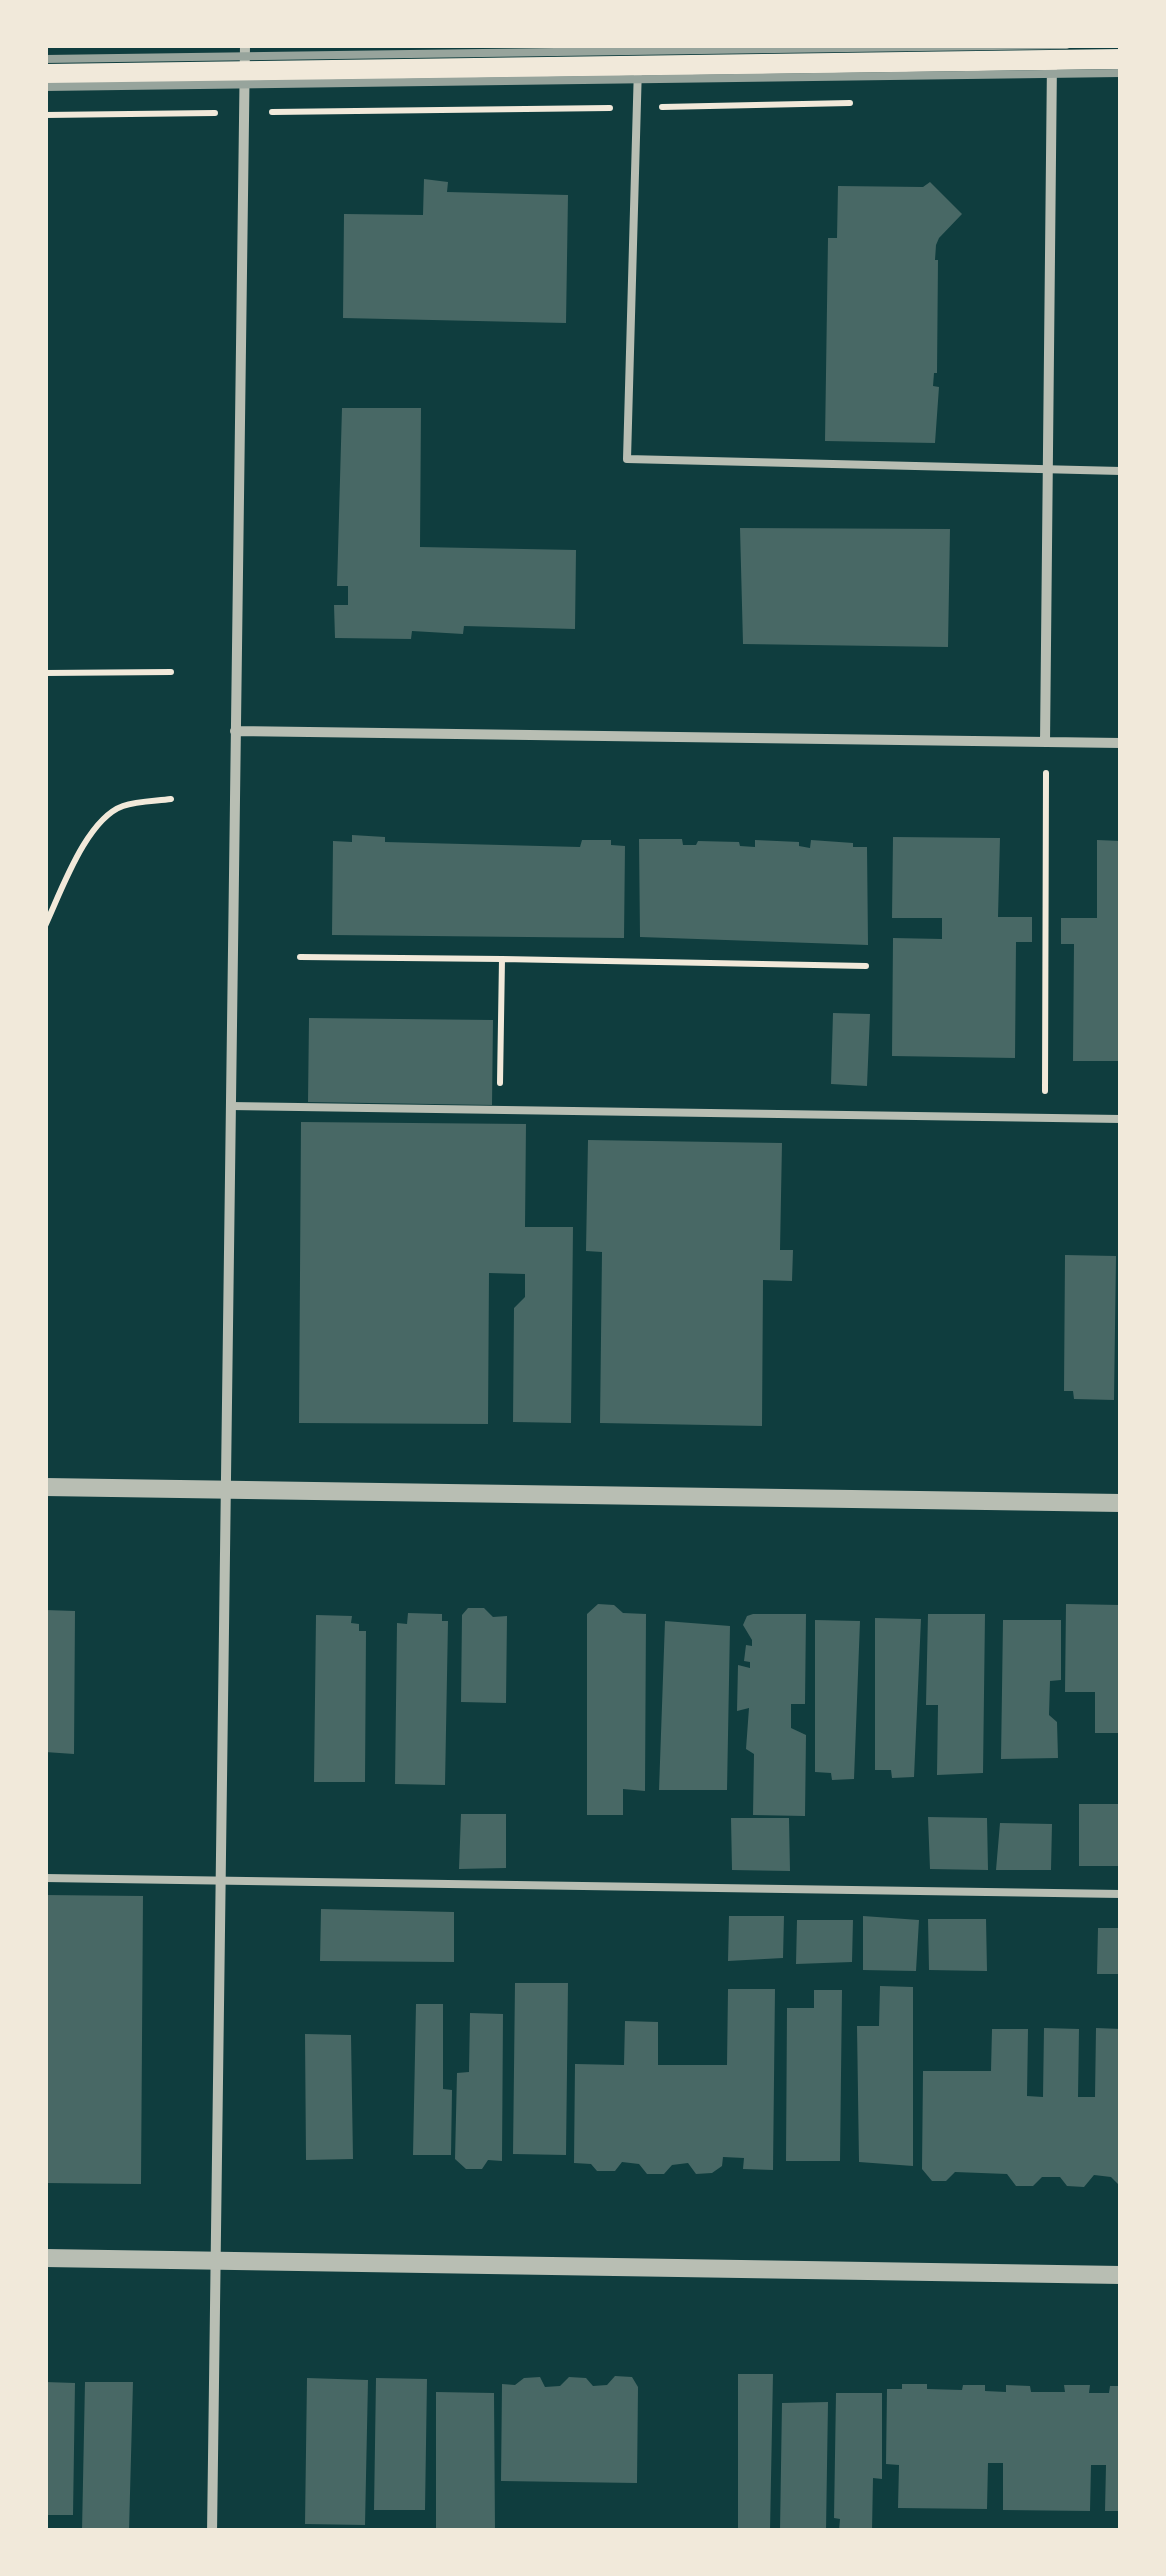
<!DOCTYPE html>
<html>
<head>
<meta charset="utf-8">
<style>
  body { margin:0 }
  #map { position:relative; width:1166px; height:2576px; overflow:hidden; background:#0f3d3e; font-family:Arial,sans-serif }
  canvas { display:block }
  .frame { position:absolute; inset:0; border:48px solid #f1e9da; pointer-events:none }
</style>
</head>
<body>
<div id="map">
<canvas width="1166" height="2576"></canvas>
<div class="frame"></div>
</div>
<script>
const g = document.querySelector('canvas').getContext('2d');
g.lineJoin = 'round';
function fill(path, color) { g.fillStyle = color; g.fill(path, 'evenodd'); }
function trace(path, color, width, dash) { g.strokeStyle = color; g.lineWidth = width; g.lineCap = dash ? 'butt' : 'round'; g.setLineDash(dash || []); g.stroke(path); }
fill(new Path2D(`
  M424,179L448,182L447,192L568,195L566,323L343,318L344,214L423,215Z
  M930,182L962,214L939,238L936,245L935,260H938L937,373H934L933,386L939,387L935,443L825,441L828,238H837L838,186L923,187Z
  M342,408H421L420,547L576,550L575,629L464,626L463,634L412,631L411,639L335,638L334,605H348V586H337Z
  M740,528L950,529L948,647L743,644Z
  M352,835L385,837V842L580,847L582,840H611V845L625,846L624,938L332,935L333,841L352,842Z
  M893,837L1000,838L998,917H1032V942H1016L1015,1058L892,1056L893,938L942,939V918H892Z
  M639,839H682L683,845H696L698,841L739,842L740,846L755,847V840L799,842V846L810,848L811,840L853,843V847H867L868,945L640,937Z
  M1097,840L1121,841V1061H1073L1074,944H1061V918H1097Z
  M833,1013L870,1014L867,1086L831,1084Z
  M309,1018L493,1020L492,1105L308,1102Z
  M301,1122L526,1124L525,1227H573L571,1423L513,1422L514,1308L525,1297V1274L489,1273L488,1424L299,1423Z
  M588,1140L782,1143L780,1250H793L792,1281L763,1280L762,1426L600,1423L602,1252L586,1251Z
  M1065,1255L1116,1256L1114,1400L1074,1399L1073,1391H1064Z
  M598,1604L614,1605L623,1613L646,1614L645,1791L623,1789V1815H587V1614Z
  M1066,1604L1121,1605V1733H1095V1692H1065Z
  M468,1608H484L493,1617L507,1616L506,1703L461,1702L462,1615Z
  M45,1610L75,1611L74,1754L45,1752Z
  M408,1613L442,1614V1621H448L445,1785L395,1784L397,1623L407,1624Z
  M753,1614H806L805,1704H791V1728L806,1735L805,1816L753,1815L754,1754L746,1749L749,1708L737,1711L738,1665L750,1668V1662L744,1661L746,1645L752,1646V1640L743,1625L747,1616Z
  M928,1614H985L983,1773L937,1775L938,1705H926Z
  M316,1615L352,1616L351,1623L359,1624V1631H366L365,1782H314Z
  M875,1618L921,1619L914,1777L892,1778L891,1770H875Z
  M815,1620L860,1621L854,1779L832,1780L831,1773L815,1772Z
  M1003,1620H1061V1680L1050,1681L1049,1715L1057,1722L1058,1758L1001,1759Z
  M665,1621L730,1626L727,1790H659Z
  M1079,1804H1121V1866H1079Z
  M461,1814H506V1868L459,1869Z
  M928,1817L987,1818L988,1870L930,1869Z
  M731,1818H789L790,1871L732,1870Z
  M1000,1823L1052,1824L1051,1870H996Z
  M45,1895L143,1896L141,2184L45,2183Z
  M321,1909L454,1912V1962L320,1961Z
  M729,1916H784L783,1958L728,1961Z
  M863,1916L919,1920L916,1971L863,1970Z
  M928,1919H986L987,1971L929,1970Z
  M797,1920H853L852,1962L796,1964Z
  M1098,1928H1121V1974H1097Z
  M515,1983H568L566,2155L513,2154Z
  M880,1986L913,1987V2166L859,2162L857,2026H879Z
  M728,1989H775L773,2170L743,2169L744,2158L723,2157L722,2166L712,2173L696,2174L688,2163L672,2165L664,2174H647L639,2164L622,2162L615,2171H597L591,2164L574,2163L575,2064L624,2065L625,2021L658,2022V2065H727Z
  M814,1990H842L840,2161H786L787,2008H814Z
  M416,2004H443V2089L452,2090L451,2155H413Z
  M470,2013L503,2014L502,2161L488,2160L482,2169H466L455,2159L457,2073L469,2072Z
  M1044,2028L1079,2029L1078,2097H1095L1096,2028L1121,2029V2187L1111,2177L1094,2175L1084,2187L1067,2186L1060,2177H1042L1033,2186H1016L1007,2174L955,2172L946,2181H932L922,2169L923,2071H991L992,2029H1028L1027,2096L1043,2097Z
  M305,2034L351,2035L353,2159L306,2160Z
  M738,2374H773L770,2531H738Z
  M615,2376L632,2377L638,2387L637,2483L501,2481L502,2384L515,2385L524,2378L540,2377L545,2387L560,2386L569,2377L586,2378L593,2386L607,2385Z
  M307,2378L368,2380L365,2525L305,2524Z
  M376,2378L427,2379L425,2510H374Z
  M45,2382L75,2383L73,2515H45Z
  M85,2382H133L129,2531H82Z
  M902,2384H927V2389L962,2390L963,2385H985V2391L1006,2392V2385L1030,2386L1031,2392H1065L1064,2385H1090L1089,2393H1109L1110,2386H1121V2511H1105L1106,2465H1091L1090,2511L1003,2510V2463H988L987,2509L898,2508L899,2465L886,2464L887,2389H902Z
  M436,2392L494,2393L495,2531H436Z
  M836,2393H882V2479L873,2478L872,2531H839L840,2519L834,2518Z
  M828,2402L826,2531H780L782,2403Z`), '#486865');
trace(new Path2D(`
  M662,107L850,103
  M272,112L610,108
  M45,115L215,113
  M45,673L171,672
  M45,926C61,892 86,819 123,806C137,801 156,801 171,799
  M300,957L502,959L500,1083
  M502,959L866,966
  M1045,1091L1046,773`), '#f1e9da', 6);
trace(new Path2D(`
  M638,66L627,459L1121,471
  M230,1106L1121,1119
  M45,1878L1121,1894`), '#b8beb3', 8);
trace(new Path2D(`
  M235,731L1121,743
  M1045,742L1052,60
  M212,2531L245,45`), '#b8beb3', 10);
trace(new Path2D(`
  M45,1487L1121,1503
  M45,2258L1121,2275`), '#b8beb3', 18);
trace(new Path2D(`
  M45,74L1121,59`), '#f1e9da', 20);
trace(new Path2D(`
  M45,59L1066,45
  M45,87L1121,73`), '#97a49c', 8);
</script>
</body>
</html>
